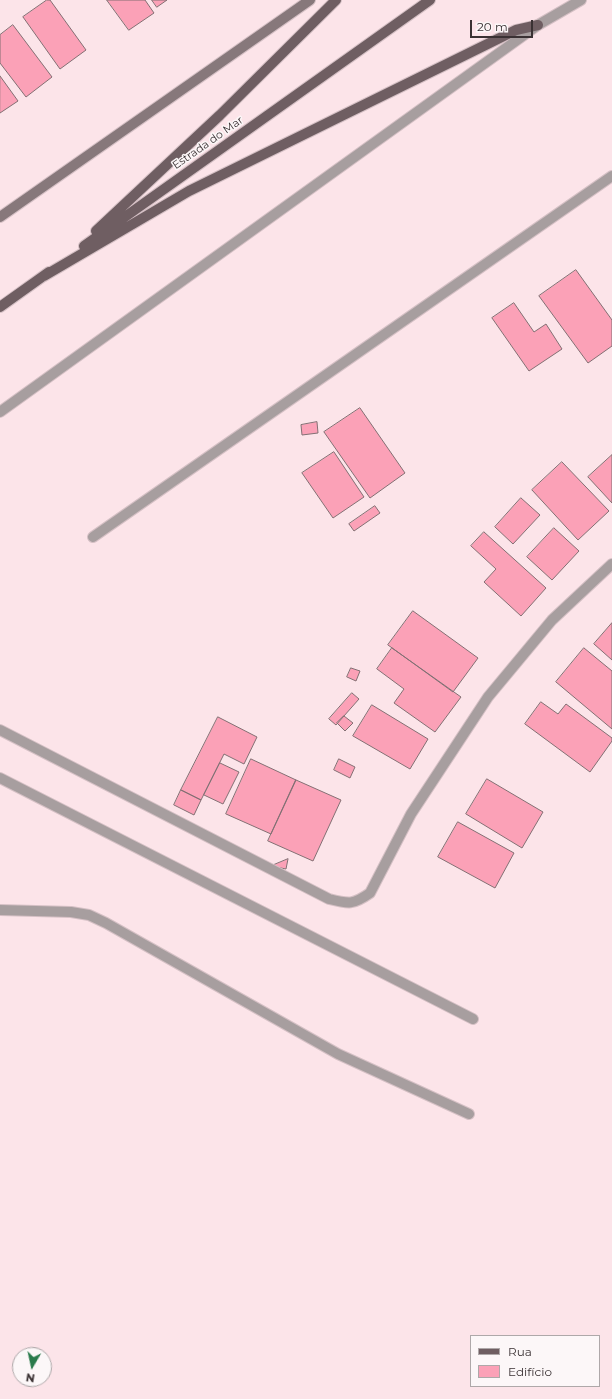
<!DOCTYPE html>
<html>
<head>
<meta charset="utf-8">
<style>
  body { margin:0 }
  #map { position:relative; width:612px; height:1399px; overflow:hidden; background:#fce4e9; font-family:Montserrat,sans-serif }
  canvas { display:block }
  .legend { position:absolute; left:470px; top:1335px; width:130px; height:52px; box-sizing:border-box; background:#fcf7f8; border:1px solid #aea8a9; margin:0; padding:5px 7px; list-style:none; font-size:12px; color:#3a3133 }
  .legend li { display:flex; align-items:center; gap:8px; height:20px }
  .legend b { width:20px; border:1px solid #aea8a9 }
  .north { position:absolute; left:12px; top:1347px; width:40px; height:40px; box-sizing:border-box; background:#fcf7f8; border:1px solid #aea8a9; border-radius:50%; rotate:189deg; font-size:11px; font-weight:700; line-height:16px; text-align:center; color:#3a3133 }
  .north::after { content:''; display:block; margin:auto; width:14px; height:18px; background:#2a7a4b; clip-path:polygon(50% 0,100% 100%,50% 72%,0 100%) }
  .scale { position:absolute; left:470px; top:20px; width:63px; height:18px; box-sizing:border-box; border:2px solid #3a3133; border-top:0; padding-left:5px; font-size:12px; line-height:14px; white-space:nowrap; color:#3a3133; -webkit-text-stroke:3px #fcf7f8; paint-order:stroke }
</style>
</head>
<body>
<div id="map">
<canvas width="612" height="1399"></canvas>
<ul class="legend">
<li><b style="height:5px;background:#6f5e62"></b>Rua</li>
<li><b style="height:11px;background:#fba1b7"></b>Edifício</li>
</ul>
<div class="north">N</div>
<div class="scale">20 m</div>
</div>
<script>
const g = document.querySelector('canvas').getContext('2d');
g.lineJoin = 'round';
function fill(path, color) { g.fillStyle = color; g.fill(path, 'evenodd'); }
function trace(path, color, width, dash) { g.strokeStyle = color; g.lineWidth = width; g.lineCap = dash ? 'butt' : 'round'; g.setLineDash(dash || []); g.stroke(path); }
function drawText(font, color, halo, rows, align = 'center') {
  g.font = font + ' Montserrat,sans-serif'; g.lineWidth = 3; g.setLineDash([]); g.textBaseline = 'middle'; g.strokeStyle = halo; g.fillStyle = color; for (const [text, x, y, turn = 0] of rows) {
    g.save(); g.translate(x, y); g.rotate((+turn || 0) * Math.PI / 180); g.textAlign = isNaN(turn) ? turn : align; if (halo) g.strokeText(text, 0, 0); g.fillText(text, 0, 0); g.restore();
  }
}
const building = new Path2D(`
  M47,0H50L86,50L60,69L23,17Z
  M107,0H145L154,13L129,30Z
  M152,0H167L157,7Z
  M13,25L52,77L26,97L0,63V35Z
  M0,76L18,101L0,113Z
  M576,270L612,320V346L588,363L539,296Z
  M514,303L534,332L546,324L562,349L529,371L492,318Z
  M360,408L405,473L370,498L324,432Z
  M317,422L318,433L302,435L301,425Z
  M334,452L364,497L333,518L302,473Z
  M612,455V503L588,477Z
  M562,462L609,511L578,540L532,490Z
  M521,498L540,515L513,544L495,527Z
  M375,506L380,513L354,531L349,524Z
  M554,528L579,551L552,580L527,557Z
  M484,532L546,588L521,616L484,582L496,569L471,546Z
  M413,611L478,658L453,692L388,645Z
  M612,623V660L594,644Z
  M392,648L461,697L435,732L394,703L404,689L377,669Z
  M584,648L612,671V729L556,682Z
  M351,668L360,671L356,681L347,677Z
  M352,693L359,699L336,725L329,719Z
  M541,702L558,714L566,704L612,738V741L590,772L525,724Z
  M372,705L428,739L410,769L353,736Z
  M344,716L353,723L345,731L337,723Z
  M218,717L257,737L244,764L224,754L201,800L181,790Z
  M251,759L296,780L271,834L226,814Z
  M339,759L355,767L350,778L334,770Z
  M220,763L239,772L223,804L204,795Z
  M487,779L543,812L522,848L466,814Z
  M296,780L341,800L313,861L268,841Z
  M181,790L201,800L194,815L174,805Z
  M458,822L514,853L495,888L438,857Z
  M288,859L286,869L271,866Z`);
fill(building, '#fba1b7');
trace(building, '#836f73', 1);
const street = new Path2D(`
  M0,412L538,25L581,0
  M93,537L612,176
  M0,730L329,899C349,904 353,905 370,893L411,814L488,697L552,620L612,564
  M0,778L473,1019
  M0,910L71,912L89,915L106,923L338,1054L469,1114`);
const secondary = new Path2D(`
  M0,217L310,0`);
const primary = new Path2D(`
  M96,231L220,115L336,0
  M84,246L430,0
  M44,276L189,191L516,30L538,25
  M0,307L49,272`);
trace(street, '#d5c0c5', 12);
trace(secondary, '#d5c0c5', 12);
trace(primary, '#d5c0c5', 12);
trace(street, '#a79e9f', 10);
trace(secondary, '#87787b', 10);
trace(primary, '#6f5e62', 10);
drawText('11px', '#3a3133', '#fcf7f8', [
  ["Estrada do Mar",208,143,-35]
]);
</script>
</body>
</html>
